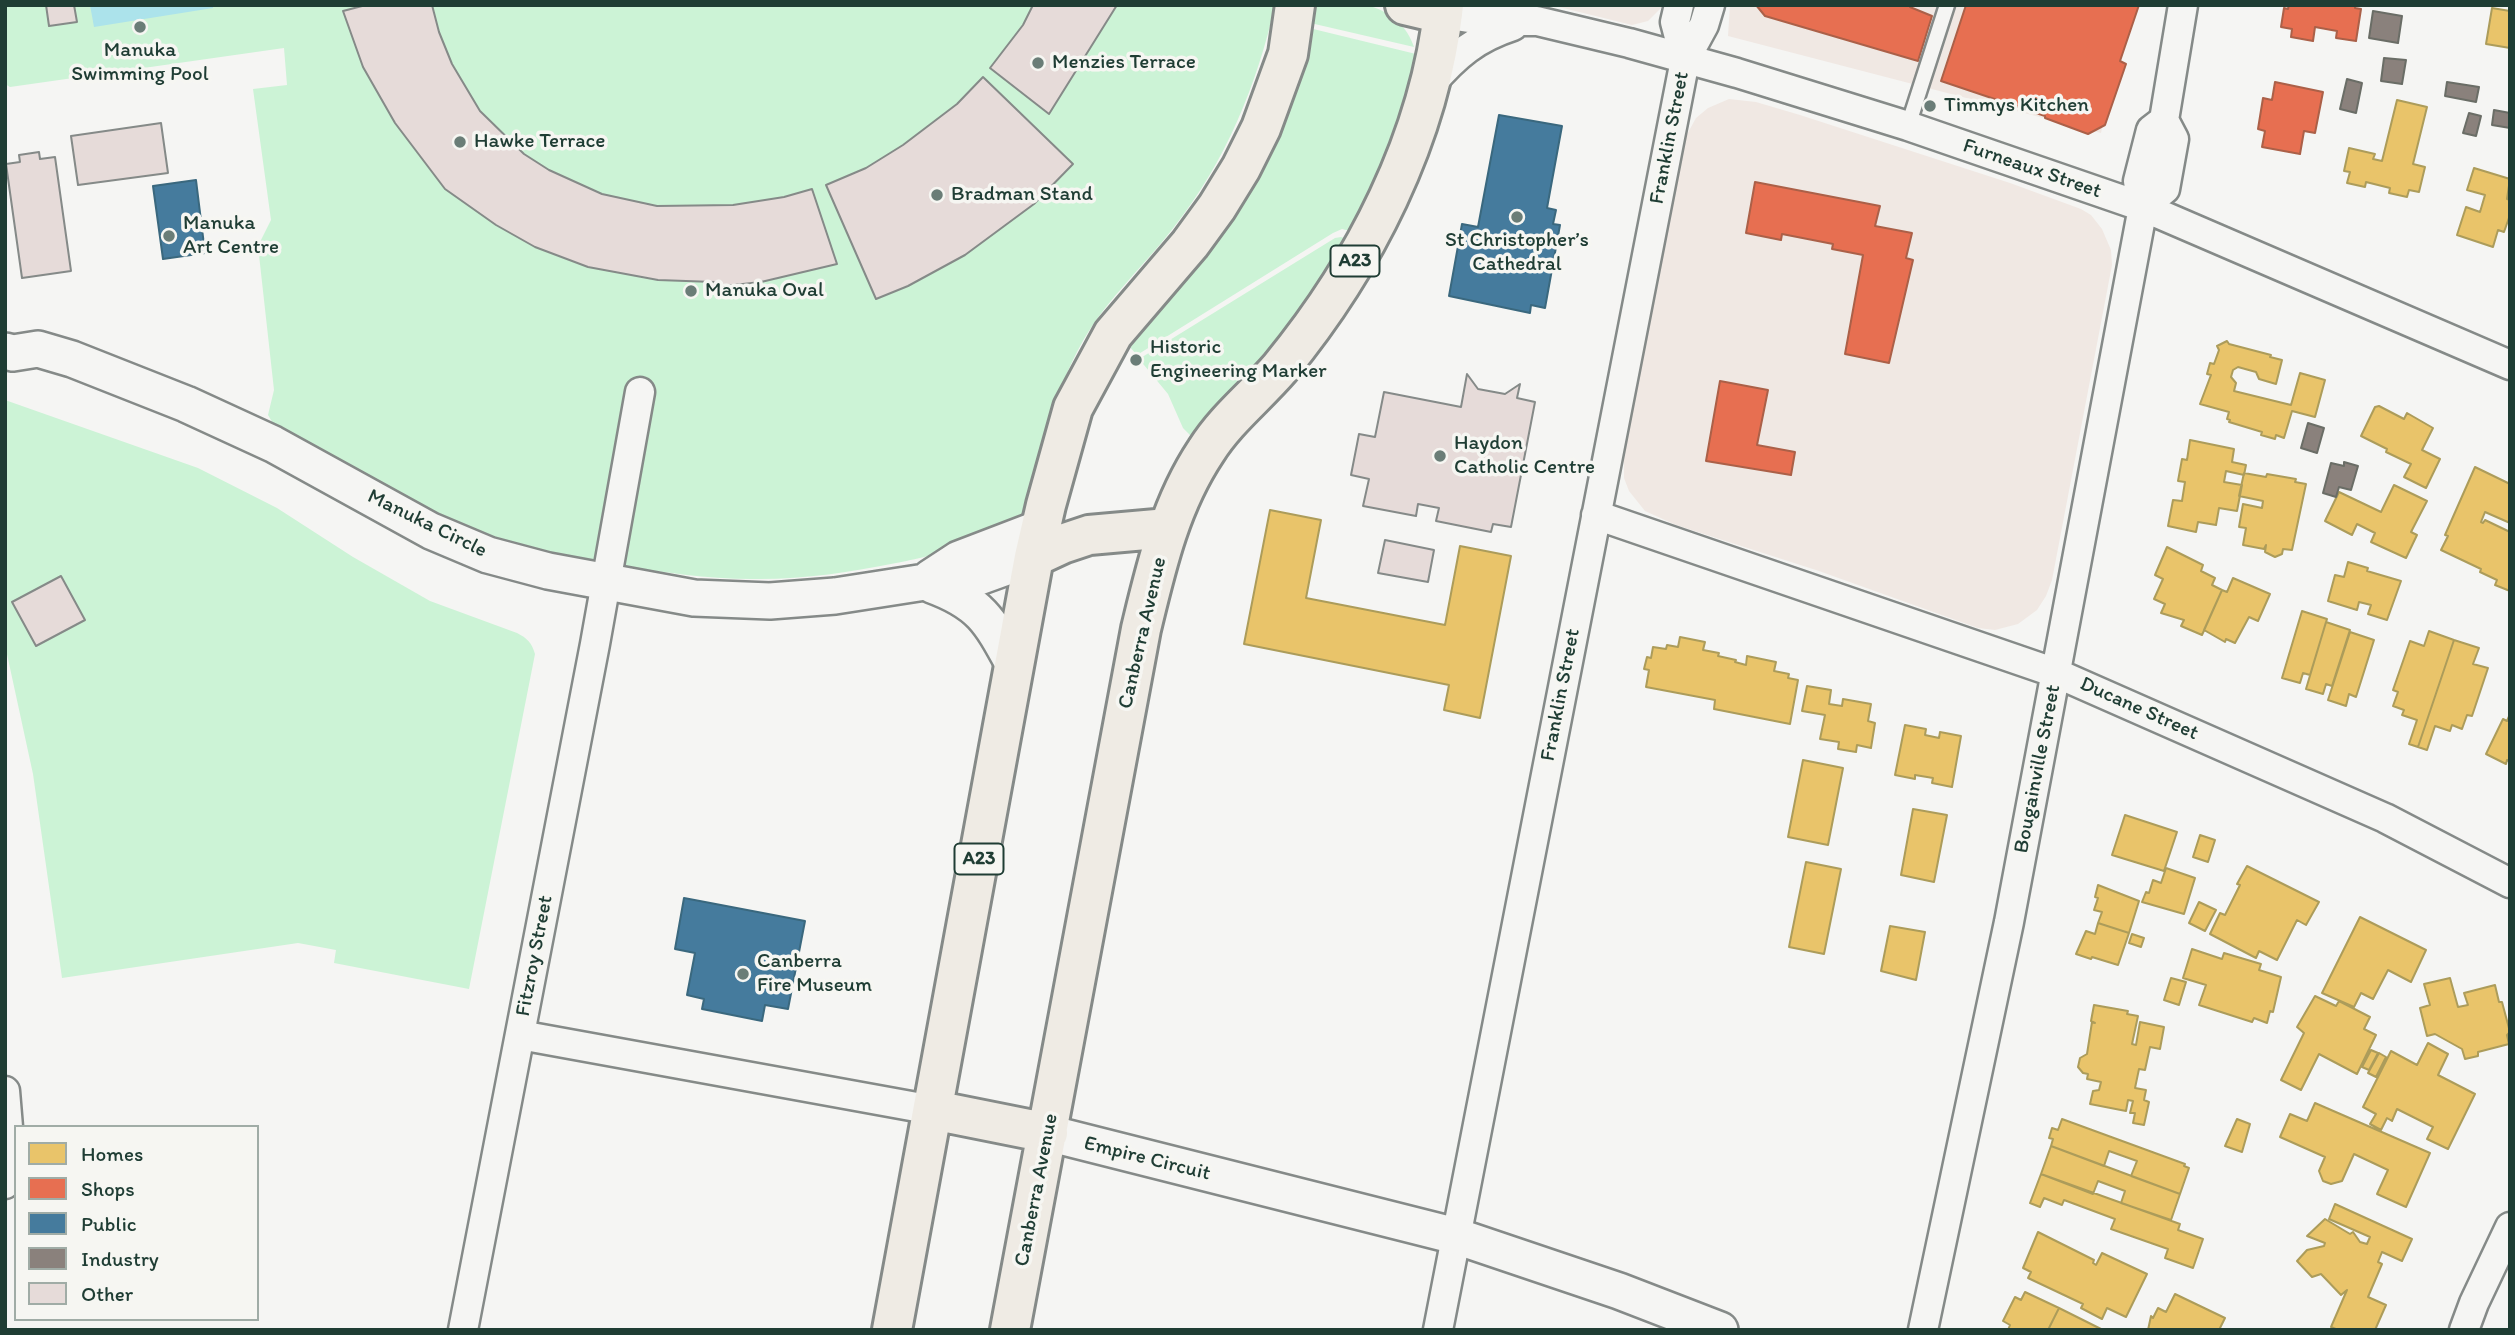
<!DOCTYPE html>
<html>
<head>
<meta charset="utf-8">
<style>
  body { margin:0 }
  #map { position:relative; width:2515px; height:1335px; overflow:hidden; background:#f5f5f3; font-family:Itim,sans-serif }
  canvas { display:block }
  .frame { position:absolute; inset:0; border:7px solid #1f3d34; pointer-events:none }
  .legend { position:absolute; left:14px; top:1125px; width:245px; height:196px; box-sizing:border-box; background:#f6f6f2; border:2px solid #a0aca6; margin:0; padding:9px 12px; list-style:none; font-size:21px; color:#1f3d34 }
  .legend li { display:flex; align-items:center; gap:14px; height:35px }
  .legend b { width:35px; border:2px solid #a0aca6 }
</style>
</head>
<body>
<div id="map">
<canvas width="2515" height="1335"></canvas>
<div class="frame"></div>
<ul class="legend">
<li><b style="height:19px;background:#e9c46a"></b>Homes</li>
<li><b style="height:19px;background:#e76f51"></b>Shops</li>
<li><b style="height:19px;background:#457b9d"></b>Public</li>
<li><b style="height:19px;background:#8a817c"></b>Industry</li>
<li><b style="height:19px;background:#e6dbd9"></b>Other</li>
</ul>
</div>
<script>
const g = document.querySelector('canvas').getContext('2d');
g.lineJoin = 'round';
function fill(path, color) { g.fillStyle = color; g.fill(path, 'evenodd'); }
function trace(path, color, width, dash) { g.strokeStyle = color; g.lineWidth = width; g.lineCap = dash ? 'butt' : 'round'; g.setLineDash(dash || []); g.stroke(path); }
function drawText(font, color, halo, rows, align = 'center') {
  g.font = font + ' Itim,sans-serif'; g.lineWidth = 7; g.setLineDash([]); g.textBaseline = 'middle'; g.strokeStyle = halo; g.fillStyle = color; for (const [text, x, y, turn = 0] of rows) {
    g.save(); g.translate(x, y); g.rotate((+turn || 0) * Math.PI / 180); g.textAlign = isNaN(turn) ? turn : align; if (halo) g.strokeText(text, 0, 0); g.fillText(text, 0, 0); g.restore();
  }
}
fill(new Path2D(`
  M1551,5H1664L1648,21L1632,25Z
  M1730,5H2129L2101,133L1728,36Z
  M1729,99L1756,102L1800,115L2010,183L2081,209L2091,215L2102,229L2111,250L2112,265L2052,580L2046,596L2037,610L2018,624L1995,630L1978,628L1819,571L1676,525L1645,511L1629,491L1624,478V451L1684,140L1696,118L1708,108Z`), '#f0e8e3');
fill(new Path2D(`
  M5,5H1275C1257,85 1225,163 1174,227C1145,265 1108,298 1084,339C1052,395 1042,450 1027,511C1006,537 930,557 896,563C851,572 806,579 760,579C712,580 665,572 618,566C581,561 544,558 509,546C425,516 350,469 274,425L268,415L274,390L258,246L271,220L253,89L287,85L284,48L10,87L5,84Z
  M1309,5H1367C1389,11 1407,25 1414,47L1306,22Z
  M1305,27L1416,54C1418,107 1376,183 1354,232L1342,229L1333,233L1137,355L1128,345Z
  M1341,237L1350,240L1296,322L1197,437H1192L1183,428L1168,394L1139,359L1335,238Z
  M5,400L198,468L277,508L353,557L430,601L517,633C527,638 532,643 535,654L469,989L334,963L336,950L298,943L62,978L33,774L5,645Z`), '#ccf3d6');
fill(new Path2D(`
  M90,5H213V8L94,27Z`), '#ace3eb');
const homes = new Path2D(`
  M2492,8L2510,11V48L2486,44Z
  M2397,100L2427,107L2413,164L2425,167L2419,192L2409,190L2407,197L2389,193L2390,188L2366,182L2365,187L2347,183L2350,172L2344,171L2349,148L2375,154L2373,159L2382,161Z
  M2474,168L2510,179L2507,199L2510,200V215L2504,232L2498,230L2493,247L2457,235L2466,207L2480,212L2485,195L2467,190Z
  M2227,341L2229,344L2271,355L2270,357L2282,360L2276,384L2259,379L2256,372L2238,367L2233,370L2231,377L2236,383L2234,391L2291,405L2300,373L2325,380L2315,417L2292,411L2284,438L2276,435L2275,439L2261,435L2262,432L2229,422L2230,420L2227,419L2229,412L2200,404L2211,375L2207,374L2210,363L2214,364L2219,350L2217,346Z
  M2379,406L2404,419L2407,413L2433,428L2422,450L2440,459L2426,488L2404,477L2411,464L2386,452L2387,449L2361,436L2375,407Z
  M2190,440L2234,449L2232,462L2246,465L2244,475L2226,471L2224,482L2242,485L2237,511L2219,508L2216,525L2198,522L2196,532L2168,526L2173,500L2182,501L2185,482L2178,481L2182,459L2187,460Z
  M2475,467L2510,484V523L2485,512L2481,522L2483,523L2485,520L2510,532V591L2495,585L2497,580L2480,572L2481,569L2441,550L2448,536L2445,535Z
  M2244,473L2266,477L2267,474L2296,479L2295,482L2306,484L2292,550L2283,549L2282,554L2275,557L2265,552L2266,545L2264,549L2243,545L2246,528L2239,527L2243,504L2262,508L2263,501L2239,496Z
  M2394,485L2427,501L2411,532L2417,535L2406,558L2371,542L2375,533L2357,524L2352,535L2325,521L2339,492L2381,512Z
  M1270,510L1321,520L1306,598L1445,625L1460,546L1511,556L1480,718L1444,710L1449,685L1244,644Z
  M2167,547L2203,565L2201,571L2215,578L2212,585L2222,590L2202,635L2181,626L2184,620L2161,613L2165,604L2154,599L2163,579L2155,575Z
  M2348,562L2368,568L2367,571L2401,581L2387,620L2368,614L2371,605L2359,602L2357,610L2328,601L2335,575L2344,577Z
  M2233,578L2270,594L2258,621L2249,617L2235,643L2226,639L2225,642L2204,630L2222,590L2227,592Z
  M2302,611L2327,619L2310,675L2303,673L2300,683L2282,678Z
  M2326,622L2350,630L2332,686L2326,684L2323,694L2306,689Z
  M2429,631L2454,640L2418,747L2409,744L2417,720L2402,715L2404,710L2393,706L2398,692L2393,690L2410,641L2424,646Z
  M2350,632L2374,640L2356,697L2349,694L2346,706L2328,700Z
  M1680,637L1705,642L1703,650L1719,653L1718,656L1736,660L1735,662L1746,665L1747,656L1776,662L1774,671L1789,674L1788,678L1798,680L1790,724L1714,709L1715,700L1646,687L1649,670L1644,669L1647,657L1651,658L1653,647L1666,649L1667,645L1678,647Z
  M2454,640L2479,648L2473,664L2488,668L2472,716L2467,715L2462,729L2452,725L2450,731L2435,726L2427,750L2418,747Z
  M1807,686L1831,690L1829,704L1842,706L1843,699L1871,704L1868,721L1875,723L1871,748L1857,745L1856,752L1838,749L1839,742L1820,739L1825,715L1802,711Z
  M2510,714V761L2507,760L2506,764L2486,754L2503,719L2507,721Z
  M1905,725L1926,729L1925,735L1939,738L1940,732L1961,736L1952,787L1932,783L1933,778L1915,775V779L1895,775Z
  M1803,760L1843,768L1828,845L1788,837Z
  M1913,809L1947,815L1934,882L1901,875Z
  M2125,815L2177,832L2164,871L2112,855Z
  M2200,835L2215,840L2208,862L2193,857Z
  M1806,862L1841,869L1824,954L1789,947Z
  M2247,866L2319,902L2306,925L2297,920L2277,960L2259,951L2256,958L2210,934L2220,913L2225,915L2240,885L2237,884Z
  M2166,868L2195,878L2184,914L2142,902L2146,892L2149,893L2153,880L2161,883Z
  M2098,885L2139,901L2129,933L2098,923L2102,912L2094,910L2098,898L2095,897Z
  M2199,902L2216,910L2205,931L2189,923Z
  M2360,917L2426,950L2411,982L2388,970L2373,999L2361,993L2354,1007L2322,993Z
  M2098,923L2129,933L2118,965L2092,957L2091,959L2076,954L2086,931L2095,934Z
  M1890,926L1925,932L1916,980L1881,971Z
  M2132,934L2144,938L2141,947L2129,943Z
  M2192,949L2222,959L2224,953L2261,964L2259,970L2281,977L2273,1012L2270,1011L2267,1023L2254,1018L2252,1022L2199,1005L2206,985L2183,978Z
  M2171,978L2186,982L2179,1005L2164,1000Z
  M2450,978L2458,1007L2468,1005L2464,993L2495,985L2499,1002H2502L2510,1032L2507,1035L2509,1044L2478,1052V1056L2465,1059L2462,1049L2435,1034L2427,1036L2420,1008L2430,1005L2424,984Z
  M2315,996L2336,1006L2339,1001L2370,1017L2364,1029L2376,1035L2357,1074L2319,1054L2301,1090L2281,1080L2304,1033L2297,1027Z
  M2094,1005L2128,1011L2127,1014L2138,1016L2132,1044L2136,1045L2140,1022L2164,1027L2160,1049L2150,1047L2145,1070L2139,1069L2135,1088L2146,1090L2144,1100L2149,1102L2144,1125L2133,1123L2135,1113H2130L2133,1101L2128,1100L2126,1111L2090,1104L2093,1091L2099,1090L2101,1082L2087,1079L2088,1074L2083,1073L2078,1067L2080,1058L2087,1054L2092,1022L2095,1023L2091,1021Z
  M2428,1043L2448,1054L2438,1075L2475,1094L2448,1149L2427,1139L2433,1127L2397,1109L2392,1121L2387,1118L2381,1130L2370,1124L2376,1114L2363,1107L2391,1051L2417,1065Z
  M2371,1050L2378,1053L2369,1070L2362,1067Z
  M2379,1053L2386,1057L2376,1077L2368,1073Z
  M2315,1103L2430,1153L2406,1207L2377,1194L2388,1170L2354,1154L2342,1181L2331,1184L2323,1181L2319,1171L2325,1157L2280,1137L2290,1114L2307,1121Z
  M2062,1119L2185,1164L2184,1166L2189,1168L2180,1194L2131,1176L2137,1161L2109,1151L2104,1166L2051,1146L2053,1139L2049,1138L2052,1128L2058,1130Z
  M2237,1119L2250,1124L2242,1152L2225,1146Z
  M2051,1146L2180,1194L2171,1220L2121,1203L2125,1191L2098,1181L2093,1194L2041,1174Z
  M2041,1174L2180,1224L2178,1230L2203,1239L2193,1268L2165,1258L2168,1249L2111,1229L2115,1219L2064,1200L2062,1205L2044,1198L2040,1207L2030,1203Z
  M2335,1204L2412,1239L2402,1261L2382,1252L2378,1262L2382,1264L2368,1297L2386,1305L2375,1330H2338L2331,1327L2347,1290L2341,1295L2321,1274L2312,1277L2297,1261L2307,1250L2324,1246L2325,1243L2307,1236L2325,1219L2350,1234L2353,1232L2360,1242L2367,1244L2370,1237L2329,1219Z
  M2038,1232L2094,1260L2093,1263L2096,1265L2102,1253L2147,1274L2126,1317L2107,1308L2102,1319L2081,1308L2083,1304L2028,1278L2031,1272L2023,1268Z
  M2025,1292L2059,1308L2048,1330H2008L2010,1325L2003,1321L2015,1297L2021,1300Z
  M2175,1294L2225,1318L2219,1330H2148L2151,1316L2153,1318L2158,1308L2166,1312Z
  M2059,1308L2103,1330H2048Z`);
fill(homes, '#e9c46a');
trace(homes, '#ac9c5a', 2);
const shops = new Path2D(`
  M1756,5H1911L1910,7L1932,16L1918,61L1765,16Z
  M1966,5H2139L2120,61L2126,64L2105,125L2088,134L2045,118V116L1941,81Z
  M2289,5H2355V8L2361,9L2356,41L2336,38L2337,31L2315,27L2313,41L2291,37L2292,29L2281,27L2284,8L2288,9Z
  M2275,82L2323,92L2315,133L2304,131L2300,154L2262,147L2265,131L2258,129L2263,98L2272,100Z
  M1755,182L1880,206L1875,226L1912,233L1906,258L1913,260L1889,363L1845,354L1863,255L1832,249L1833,244L1782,234L1781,240L1746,233Z
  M1720,381L1768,390L1757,445L1795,452L1791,475L1706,461Z`);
fill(shops, '#e76f51');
trace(shops, '#ab6048', 2);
const public = new Path2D(`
  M1499,115L1562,126L1547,208L1556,210L1553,224L1560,225L1545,308L1531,305L1530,313L1449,296L1462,224L1478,227Z
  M196,180L205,253L163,259L153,186Z
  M684,898L805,921L788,1009L765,1005L762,1021L702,1009L704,999L687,995L695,953L675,949Z`);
fill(public, '#457b9d');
trace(public, '#3a687e', 2);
const industry = new Path2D(`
  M2373,11L2402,16L2398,43L2369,38Z
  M2384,58L2406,60L2402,84L2381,81Z
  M2347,79L2362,83L2356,113L2340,109Z
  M2447,82L2479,87L2476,102L2445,96Z
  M2494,110L2510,113V128L2492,125Z
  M2469,113L2481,116L2476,136L2463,133Z
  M2308,423L2324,428L2317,453L2301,448Z
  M2344,462L2358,466L2351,490L2339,487L2336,497L2323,493L2331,463L2344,466Z`);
fill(industry, '#8a817c');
trace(industry, '#6a6d66', 2);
const building = new Path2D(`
  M46,5H74L77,22L49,26Z
  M366,5H432L439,32L452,64L480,111L524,154L549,170L602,194L657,206L733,205L784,197L812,189L837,264L761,282L715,287L714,282L658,280L588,267L535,247L496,225L445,189L395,123L363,67L343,11Z
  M1033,5H1117L1049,114L990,68L1023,25Z
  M983,77L1073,164L1034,204L965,255L908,286L876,299L826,185L866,168L903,145L957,104Z
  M161,123L168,173L78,185L71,136Z
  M39,152L40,159L55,157L71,271L22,278L6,164L20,162L19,155Z
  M1467,374L1478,389L1505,394L1520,384L1517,398L1535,402L1511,527L1493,524L1491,532L1436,521L1439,508L1418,504L1416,516L1363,506L1369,479L1351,475L1359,434L1375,437L1384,392L1461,407Z
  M1385,540L1434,550L1428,582L1378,573Z
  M61,576L85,620L36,646L12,602Z`);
fill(building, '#e6dbd9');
trace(building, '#858a88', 2);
const service = new Path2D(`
  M1908,126L1947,5`);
const minor = new Path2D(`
  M1679,5L1675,22L1685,60
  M1443,14L1488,21H1537L1629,43L1737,73L1908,126L2143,207L2510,365
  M1431,84C1456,55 1476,38 1513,26
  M2143,207L2165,189L2174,139L2164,120L2183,5
  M1596,515L2056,673L2385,818L2510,883
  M520,1035L933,1110
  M5,1091L9,1139L5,1184
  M463,1330L595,644L640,392
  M1438,1330L1685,60L1704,25L1710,5
  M1923,1330L2009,922L2143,207L2138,181L2151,130L2164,120
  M2464,1330L2474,1303L2510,1227`);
const tertiary = new Path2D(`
  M5,351L13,353L38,349L72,359L186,404L273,444L431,531L488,555L548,571L694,598L770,601L835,596L925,582L950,584L965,582L1034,557
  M930,578L959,559L1040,528
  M932,585C981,603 990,621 1014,665
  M1048,1133L1456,1236L1619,1291L1720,1330`);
const trunk = new Path2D(`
  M1405,5L1443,14
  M1034,557L1062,544L1089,535L1168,528
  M933,1110L1048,1133
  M892,1330L1034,557L1046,505L1073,408L1113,334L1190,244L1217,207L1241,168L1261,128L1288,54L1295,5
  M1010,1330L1141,629C1156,567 1170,505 1206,451C1226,419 1256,396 1280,368C1364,266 1430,138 1444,5`);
trace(service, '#858a88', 19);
trace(minor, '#858a88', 33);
trace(tertiary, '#858a88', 40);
trace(trunk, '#858a88', 44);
trace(service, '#f5f5f3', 14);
trace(minor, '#f5f5f3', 28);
trace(tertiary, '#f5f5f3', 35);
trace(trunk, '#efebe4', 38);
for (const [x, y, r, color] of [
  [140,27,7,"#6a7d77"],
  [1038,63,7,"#6a7d77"],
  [1930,106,7,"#6a7d77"],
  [460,142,7,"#6a7d77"],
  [937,195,7,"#6a7d77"],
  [1517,217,7,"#6a7d77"],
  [169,236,7,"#6a7d77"],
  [691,291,7,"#6a7d77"],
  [1136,360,7,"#6a7d77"],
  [1440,456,7,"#6a7d77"],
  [743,974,7,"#6a7d77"]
]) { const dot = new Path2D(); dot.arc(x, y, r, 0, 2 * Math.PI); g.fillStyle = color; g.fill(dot); trace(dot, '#f6f6f2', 2.5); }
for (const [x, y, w] of [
  [1355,261,49],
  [979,859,49]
]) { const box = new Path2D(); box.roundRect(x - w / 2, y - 15.5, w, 31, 5); g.fillStyle = '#f6f6f2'; g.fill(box); trace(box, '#1f3d34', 2); }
drawText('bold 19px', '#1f3d34', null, [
  ["A23",1355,261],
  ["A23",979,859]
]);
drawText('21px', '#1f3d34', '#f6f6f2', [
  ["Manuka",140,51,"center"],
  ["Swimming Pool",140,75,"center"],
  ["Menzies Terrace",1052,63],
  ["Timmys Kitchen",1944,106],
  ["Hawke Terrace",474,142],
  ["Bradman Stand",951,195],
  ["Manuka",183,224],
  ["Art Centre",183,248],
  ["St Christopher’s",1517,241,"center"],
  ["Cathedral",1517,265,"center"],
  ["Manuka Oval",705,291],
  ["Historic",1150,348],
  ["Engineering Marker",1150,372],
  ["Haydon",1454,444],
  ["Catholic Centre",1454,468],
  ["Canberra",757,962],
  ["Fire Museum",757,986]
], 'left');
drawText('21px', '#1f3d34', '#f6f6f2', [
  ["Franklin Street",1670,138,-79],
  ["Furneaux Street",2032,169,19],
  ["Manuka Circle",427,524,26],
  ["Canberra Avenue",1143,633,-77],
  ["Franklin Street",1561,695,-79],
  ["Ducane Street",2139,709,24],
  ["Bougainville Street",2038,769,-79],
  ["Fitzroy Street",535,956,-79],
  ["Empire Circuit",1147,1159,14],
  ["Canberra Avenue",1037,1190,-79]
]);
</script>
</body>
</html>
